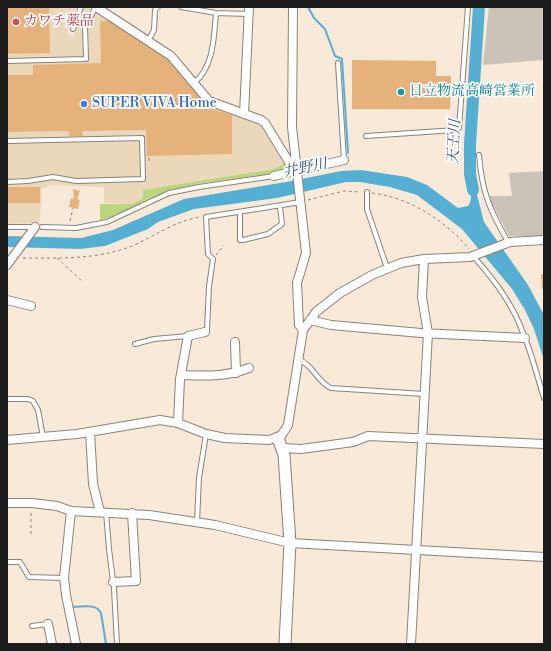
<!DOCTYPE html>
<html>
<head>
<meta charset="utf-8">
<style>
  body { margin:0 }
  #map { position:relative; width:551px; height:651px; overflow:hidden; background:#f8e9d8; font-family:"Libre Bodoni",serif }
  canvas { display:block }
  .frame { position:absolute; inset:0; border:8px solid #1c1c1c; pointer-events:none }
</style>
</head>
<body>
<div id="map">
<canvas width="551" height="651"></canvas>
<div class="frame"></div>
</div>
<script>
const g = document.querySelector('canvas').getContext('2d');
g.lineJoin = 'round';
function fill(path, color) { g.fillStyle = color; g.fill(path, 'evenodd'); }
function trace(path, color, width, dash) { g.strokeStyle = color; g.lineWidth = width; g.lineCap = dash ? 'butt' : 'round'; g.setLineDash(dash || []); g.stroke(path); }
function drawText(font, color, halo, rows, align = 'center') {
  g.font = font + ' "Libre Bodoni","Noto Serif JP",serif'; g.lineWidth = 3.5; g.setLineDash([]); g.textBaseline = 'middle'; g.strokeStyle = halo; g.fillStyle = color; for (const [text, x, y, turn = 0] of rows) {
    g.save(); g.translate(x, y); g.rotate((+turn || 0) * Math.PI / 180); g.textAlign = isNaN(turn) ? turn : align; if (halo) g.strokeText(text, 0, 0); g.fillText(text, 0, 0); g.restore();
  }
}
fill(new Path2D(`
  M7,7H77L67,33L74,37V31L83,7H90L170,59L209,105L263,126L285,163L274,169L144,190L143,198L133,204L104,203V187L51,185L42,189L40,221L38,223L7,224Z`), '#ebd8ba');
fill(new Path2D(`
  M489,7H544V60L483,65Z
  M544,171V236H509L488,196H512L509,173Z`), '#cbc3b8');
fill(new Path2D(`
  M285,163L287,167L286,170C250,179 212,179 176,189C150,196 126,212 100,221V204H133L143,198V190L274,169Z`), '#b9d67c');
fill(new Path2D(`
  M361,170L407,177L427,185L458,208L468,206C476,196 465,184 470,174L473,179L484,222L528,285L544,315V360L534,329L525,310L512,289L462,229L417,195L390,187L360,182H346L277,198L194,209L158,222L148,229L105,246L80,249L7,247V236L81,238L113,230L184,199L292,181L341,171Z`), '#55afd3');
trace(new Path2D(`
  M308,7L314,18L325,29L335,56L342,59L348,153
  M71,605L73,607C83,607 96,603 101,613L106,644`), '#55afd3', 2);
trace(new Path2D(`
  M473,190L470,174V144L479,7`), '#55afd3', 12);
fill(new Path2D(`
  M7,7H49L50,53L7,54Z
  M100,21H111L173,63L210,108L232,115V154L147,156L146,130L82,131L83,136H69V131L7,132V75H33V65L101,63Z
  M352,60L436,61V76H451L450,109H352Z
  M7,187H40V203H7Z
  M73,189L80,191L77,199L80,200L78,209L69,207L71,198L74,199Z
  M541,274H544V289H542Z`), '#e6b27c');
const lane = new Path2D(`
  M181,7L216,13L248,14
  M73,29L81,7
  M148,41L154,30L155,10L158,7
  M7,61L86,59L85,26L96,7
  M338,63L344,160
  M194,83C214,67 214,36 216,13
  M366,136L456,130L459,128L468,7
  M7,141L142,138L143,179L76,181L53,177L28,181L7,182
  M479,155C482,193 490,210 508,242
  M367,192V209L387,268
  M240,213V240H243L268,234L282,224L280,207
  M7,227H30
  M42,227L76,228L107,222L169,193L199,187L274,176
  M473,256C493,278 513,304 523,333C532,354 537,376 544,398
  M205,332L207,330L209,286L213,259L208,254L206,217L301,202
  M135,344L154,339L188,336
  M297,359C313,364 317,382 331,388L424,394
  M7,399H28L33,401L38,410L43,437
  M106,512L109,549L114,589L117,644
  M197,522L199,478L206,434
  M7,562H20L29,577L64,578
  M32,626L48,624`);
const street = new Path2D(`
  M96,7L171,56L209,101L261,120L265,123L289,162L291,172
  M293,7L292,127L306,253L297,283L299,325L303,330
  M244,114L249,7
  M274,176L344,160
  M7,265L35,227
  M7,300L31,306
  M310,320L331,325L421,333L525,338
  M235,342L236,373
  M181,375C206,376 226,377 249,368
  M178,423L180,379L188,336L205,332
  M90,432L93,484L100,512
  M7,440L77,434L160,420L178,423L206,434L225,438L269,440L281,436L288,425L303,330L316,312L340,293L372,275L401,263L424,259L470,257L510,242L544,240
  M283,448L301,449L353,442L368,436L544,444
  M7,503H32L57,506L71,511L149,515L215,525L290,543L544,557
  M71,511L64,578L66,595L76,644
  M113,582L136,581L132,513
  M48,624L52,644
  M411,644L428,333L422,297L424,259`);
const secondary = new Path2D(`
  M278,438L284,455L290,543L285,644`);
trace(lane, '#8a827a', 6);
trace(street, '#8a827a', 10);
trace(secondary, '#8a827a', 13);
trace(new Path2D(`
  M149,161V156
  M372,193C411,198 444,220 469,249
  M308,200L344,191L361,192
  M70,221L73,208
  M216,255L224,245
  M23,258C60,258 96,260 132,246C155,236 175,221 200,217
  M57,258L83,282
  M31,534V511`), '#8a827a', 1, [3, 3]);
trace(lane, '#fff', 4);
trace(street, '#fff', 8);
trace(secondary, '#fff', 11);
for (const [x, y, r, color] of [
  [16,22,4,"#e0444e"],
  [401,92,4,"#0f9aa8"],
  [84,104,4,"#3f7fe0"]
]) { const dot = new Path2D(); dot.arc(x, y, r, 0, 2 * Math.PI); g.fillStyle = color; g.fill(dot); trace(dot, '#fff', 1.5); }
drawText('14px', '#be3a42', '#fff', [
  ["カワチ薬品",24,22]
], 'left');
drawText('14px', '#0d838f', '#fff', [
  ["日立物流高崎営業所",409,92]
], 'left');
drawText('14px', '#366cbe', '#fff', [
  ["SUPER VIVA Home",92,104]
], 'left');
drawText('italic 15px', '#365e6e', '#fff', [
  ["天王川",455,142,-87],
  ["井野川",305,169,-12]
]);
</script>
</body>
</html>
